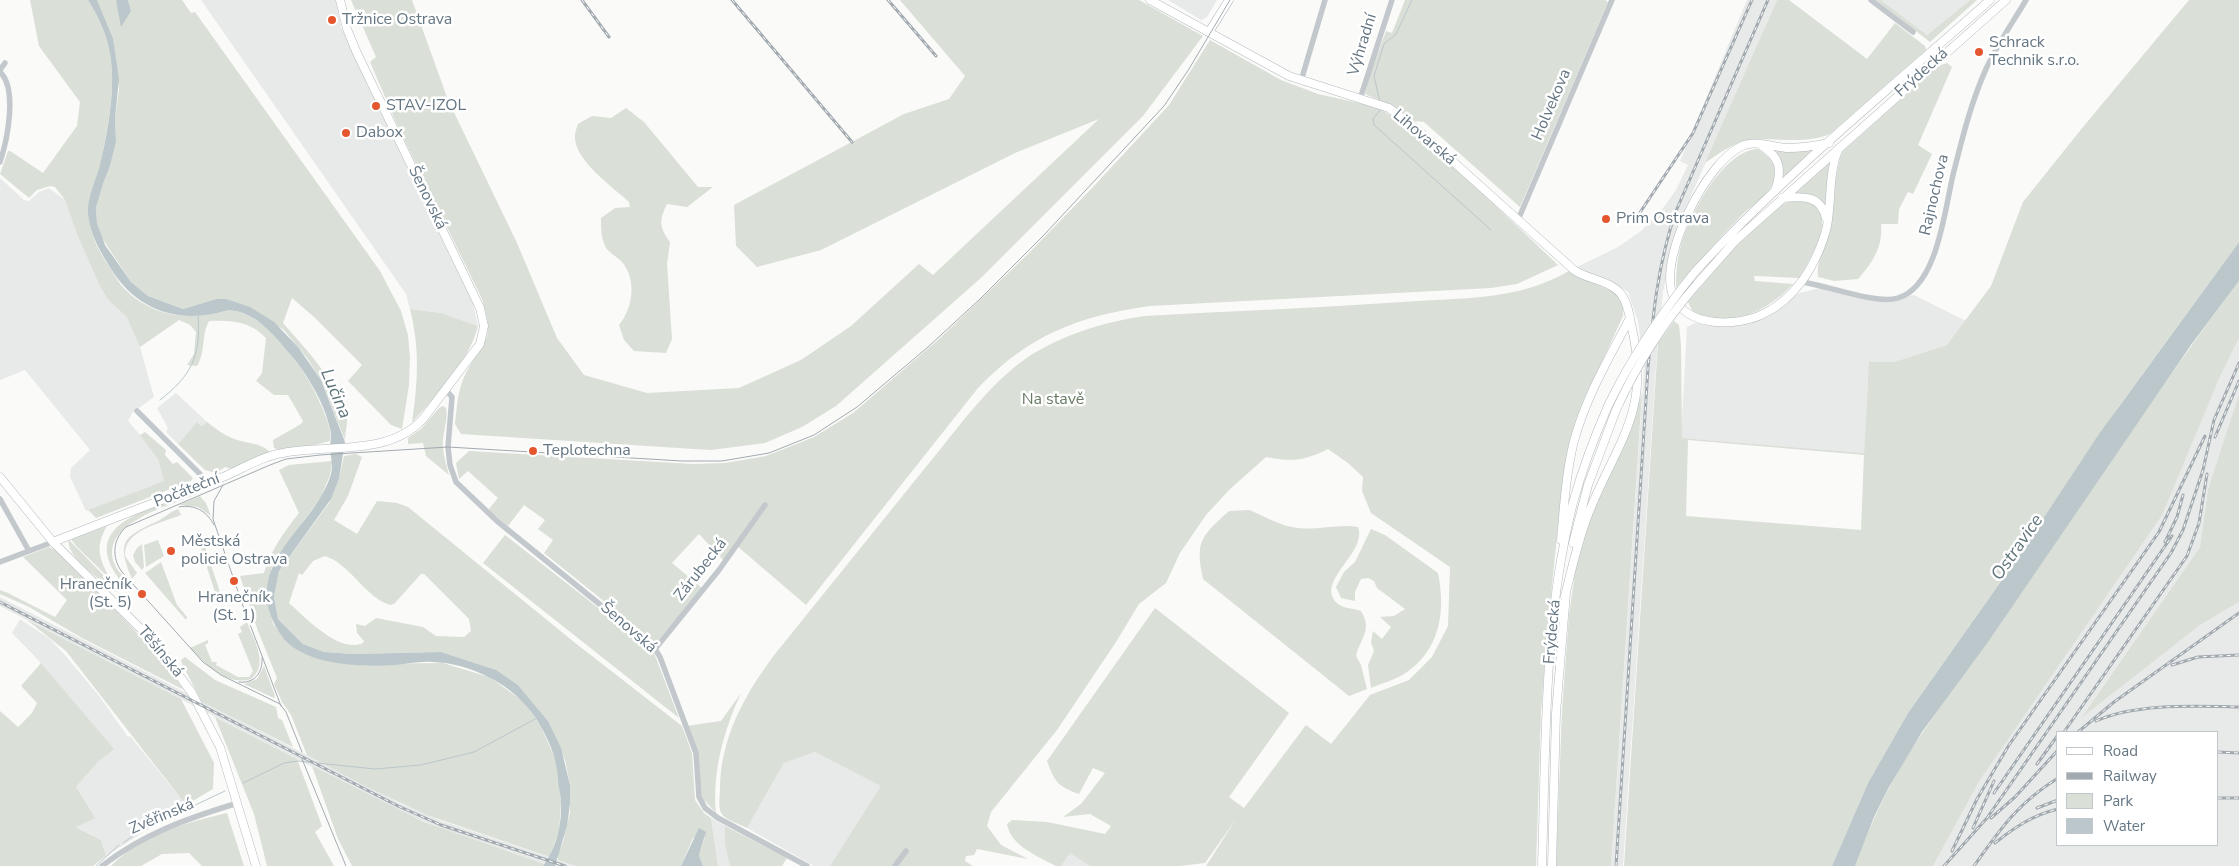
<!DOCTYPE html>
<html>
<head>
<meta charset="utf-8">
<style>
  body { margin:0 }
  #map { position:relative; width:2239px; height:866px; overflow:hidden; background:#fafaf8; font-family:"Nunito Sans",sans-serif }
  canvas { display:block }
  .legend { position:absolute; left:2056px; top:731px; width:162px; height:115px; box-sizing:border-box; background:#fff; border:1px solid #c1c8cd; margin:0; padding:6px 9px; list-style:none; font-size:15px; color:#657683 }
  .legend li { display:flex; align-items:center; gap:10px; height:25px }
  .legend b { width:25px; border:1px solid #c1c8cd }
</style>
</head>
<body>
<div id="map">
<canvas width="2239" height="866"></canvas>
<ul class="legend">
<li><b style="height:6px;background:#fff"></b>Road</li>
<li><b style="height:6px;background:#a2aab0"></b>Railway</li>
<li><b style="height:14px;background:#dadfd7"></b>Park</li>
<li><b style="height:14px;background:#bbc7cb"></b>Water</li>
</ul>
</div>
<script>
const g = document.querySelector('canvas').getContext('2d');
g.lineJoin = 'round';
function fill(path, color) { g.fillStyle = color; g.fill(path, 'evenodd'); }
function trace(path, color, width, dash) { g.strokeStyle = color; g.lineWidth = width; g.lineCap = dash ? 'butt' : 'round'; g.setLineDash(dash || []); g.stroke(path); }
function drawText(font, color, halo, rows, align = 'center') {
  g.font = font + ' "Nunito Sans",sans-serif'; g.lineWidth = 5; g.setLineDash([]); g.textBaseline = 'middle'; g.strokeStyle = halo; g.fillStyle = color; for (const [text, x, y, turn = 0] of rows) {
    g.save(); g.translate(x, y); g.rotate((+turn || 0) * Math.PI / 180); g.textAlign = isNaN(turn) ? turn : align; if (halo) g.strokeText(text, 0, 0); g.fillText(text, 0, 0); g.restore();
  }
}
fill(new Path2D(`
  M201,0H336L341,27L420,195L473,303L478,326L441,313L410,309L406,294Z
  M1168,0H1217L1207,17L1201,20Z
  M1747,0H1777L1683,214L1673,248L1663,292L1657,351L1623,866H1611L1644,367L1638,321L1628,292L1611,281L1593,275L1577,267L1618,247L1641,231L1660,212L1676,190L1688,165L1680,161Z
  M1881,0H1970L1927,35Z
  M0,178L24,200L29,201L39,192L49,188L65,200L77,234L110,302L126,316L140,347L154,397L132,413L128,421L148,444L158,459L164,481L86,511L70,477L71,468L90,450L25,370L0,380Z
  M1820,288L1880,299L1914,295L1966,321L1947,345L1894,362L1868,380L1864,453L1681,438L1687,327L1695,323L1735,326L1751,323L1768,317L1799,293Z
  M2239,338V394L2208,489L2200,547L2082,716L2200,625L2239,602V866H1933L1980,780L2005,743L2218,381ZM2058,732H2218V845H2058Z
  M176,393L207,422L203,426L197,422L178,444L166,432L168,428L157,408Z
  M0,597L400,803L442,821L576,866H552L440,828L396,810L0,606Z
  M20,619L50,639L64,654L100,697L128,737L130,736L186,805L106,856L101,840L75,826L76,787L97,763L113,749L41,663L12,633Z
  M815,752L882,786L830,866H814L747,828L784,763Z
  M711,818L725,826V845L730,866H718Z
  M1070,852L1090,866H1061Z`), '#e8e9e9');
fill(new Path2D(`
  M30,0H88C97,15 106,32 109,49C117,85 108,126 101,162C97,179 88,196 89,213C89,232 98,251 109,266C113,272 116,279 121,285C149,317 190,322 229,310C270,314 308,373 322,407C326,419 332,428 330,441L315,445L279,450L274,448L273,440L301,424L303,421L288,395H274L256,381L262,373L266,338C250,321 231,320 209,321C201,335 206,352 197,366L187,365L194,354L196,332L190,325L179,320L140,347L126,316L110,302L101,288L77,234L65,200L55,187L50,186L37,190L29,198L0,174L8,151H10L43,173L77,126L80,102L39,46Z
  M97,0H116V2L131,11L128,0H182L191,13L195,12L380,271L401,311L408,335L410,358L409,385L402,429L391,425L348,381L362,365L314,317L292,298L283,323C304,347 337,382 346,413C349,420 345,432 345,440L321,380L307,358L283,329L216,299L183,309L148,296L131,282L102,238L97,223L96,208L103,184L110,166L116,142L115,118L119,89L113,38Z
  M351,0H412L448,100L517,243L557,338L584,375L647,393L739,388L801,360L851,326L919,264L933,275L1099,119L1015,153L821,250L757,267L736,246L734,205L904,114L949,99L965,76L900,0H1139L1203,36L1143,116L982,277L836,406L802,427L765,443L711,450L694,449L461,434L455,424C457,406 458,387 467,371C486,337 495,340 482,299L398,127L370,62L376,57Z
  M1405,0H1605L1608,2L1520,207L1424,122L1414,121L1388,104L1365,94L1369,77L1386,31L1392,33Z
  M1777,0H1789L1867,59L1895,23L1925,46L1926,50L1830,134C1804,145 1777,137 1750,140C1734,142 1718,154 1705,163Z
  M1876,0H1881L1927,35L1970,0H1977L1930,42Z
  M2189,0H2239V242L2117,409L2020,554L1908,713L1868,783L1832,866H1624L1658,343L1674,321L1679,325L1681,345L1682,438L1864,453L1869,362H1894L1947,345L1991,286L2023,202L2083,127ZM1688,440L1864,455L1861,530L1686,516Z
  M1210,40L1281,80L1318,94L1377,107L1400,121L1478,189L1558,265L1517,284L1491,288L1150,306C1078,316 1029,335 978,388L806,605L737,546L725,562L699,534L672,563L702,588L656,643L544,553L553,540L538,529L545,520L524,505L508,526L488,510L498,498L468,471L459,479L456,463L469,451L693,464L725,463L766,456L814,437L853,413L938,340L1027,255L1094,186L1169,105Z
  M1947,63L1952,67L1918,145L1932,154L1913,194L1908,192L1899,209L1898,224H1881C1883,247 1873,262 1858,279L1834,281L1818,277C1816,257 1828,243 1831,224C1836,198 1833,175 1843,151L1938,66Z
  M626,108L644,122L698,187H713L687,207L667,204C659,220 659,227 670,242L667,264L672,339L666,353L634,351L624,340L619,325C633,308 637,280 622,262C617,256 608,253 605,246C601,237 601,228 601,218L615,208L630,207L629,202C613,187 573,160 575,135C575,132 577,127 578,124L592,116L611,118Z
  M1817,148L1782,178C1783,165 1781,157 1771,149Z
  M1758,149C1770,157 1778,164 1774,180C1769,197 1752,204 1741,216C1718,239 1697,264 1676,288C1676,273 1677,259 1681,245C1690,215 1722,151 1758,149Z
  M1831,160L1827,182V209C1817,196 1808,196 1793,194Z
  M1792,200C1797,200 1803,199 1808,201C1841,209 1809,262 1799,278L1754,276L1755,281L1793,284C1766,313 1731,328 1693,312L1688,302L1731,251L1779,206Z
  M1569,271L1615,293L1623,303V316L1591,386L1572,436L1559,516L1547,635L1541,712L1536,866H1206L1236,819L1205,863L1180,866H1090L1070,853L1061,866H1056C1037,856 1011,846 1007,824L1012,820L1047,822L1105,834L1111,826L1090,814L1063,817L1081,804L1105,773L1093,768L1079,794C1057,786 1055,782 1047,761L1155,608L1289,713L1229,797L1244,808L1306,725L1331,744L1370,695L1409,680L1432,657L1448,626L1450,567L1371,513L1362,491L1363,477L1348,463L1328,449C1304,461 1292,462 1266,457L1230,489L1206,515L1180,553L1166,583L1139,604L1116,642L1057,730L991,812L987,826L1001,845L1028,859L977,849L974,855L966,856L965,861L973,866H830L881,786L815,752L784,763L747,828C740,824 725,820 721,813C718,806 720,797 720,790C720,738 745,694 775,654C825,592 875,530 925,468C957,430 987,385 1028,357C1064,334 1104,322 1145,316C1231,311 1317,308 1403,302C1464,297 1514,302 1569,271Z
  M2239,281V338L2218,381L2162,515L1980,780L1933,866H1855C1872,819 1894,773 1923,732C1951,690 1982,651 2010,609C2086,499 2159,387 2239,281Z
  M410,309L441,313L478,326C468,364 437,394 412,423C418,381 420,350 410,309Z
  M1642,393L1611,866H1556L1562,711L1569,615L1577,558L1581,538L1630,429Z
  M2239,394V602L2200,625L2081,718L2200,547L2208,489Z
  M443,406L446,408C448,419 444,429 443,440C442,452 446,463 449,475L426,456L423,443L408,444V438L421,429L439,408Z
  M197,422L202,426L207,422C216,429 224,435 234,439C247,444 260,442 270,452L231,469L225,467L216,473L205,470L178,444Z
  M145,432L166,450L165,455L173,464L177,462L193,478L191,481L96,518L88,510L164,481L158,459L140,435Z
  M356,454L362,457L348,496L334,520L357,534L377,501L397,503L408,507L574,642L682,726L692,753L695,800L704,813L711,818L718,866H703L699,855L705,837L693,838L681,866H576L558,860V854L563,842L570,812V785L565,760L548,721L518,685L495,670L441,652L353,654L324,652L303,644L278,619L274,597L279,571L329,503L339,479L344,456ZM325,556C349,563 366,598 390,605L394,604L421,574H424L469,619L471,631L464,637L436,636L423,627L376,618L365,626L356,624L357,633L364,641L363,643C339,654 305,617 289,603L299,573L302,575L313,561Z
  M332,461L330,475L321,497L282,550L272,566L266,596L273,624L287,642L319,659L352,664L443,663L489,677L526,703L542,729L557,763L561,803L559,831L550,857L427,815L363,785L307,755L291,715L282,702L274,684L277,678L258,631L240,576L264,573C271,550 284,532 299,513L279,470L289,465Z
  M190,494H197C169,506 97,524 115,565C118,572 125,578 130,583L126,587C72,526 145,511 190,494Z
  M200,496L206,503L211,516L198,507L179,505Z
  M178,509L181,515C162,523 123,530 125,556L137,573L132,579C116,541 123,537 158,521C165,517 170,512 178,509Z
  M1249,510C1262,515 1279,525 1292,527C1315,532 1337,523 1358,527C1368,553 1313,582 1338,604C1344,609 1353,608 1361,611C1373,631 1360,638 1356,656L1361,665L1367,689L1349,696L1203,579C1195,540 1201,537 1229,511Z
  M107,526C94,548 100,559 110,579L76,546L71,539Z
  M1371,529L1385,535L1438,573C1446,612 1440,651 1404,674C1395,680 1382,683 1371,688L1368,665L1374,651L1371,642L1373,631L1382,639L1391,627L1380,617L1394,616L1405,609L1377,588L1374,581L1368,578L1361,579L1355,592V601L1341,598L1336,587L1344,572L1355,562Z
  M505,535L652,650L656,658L679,718L483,563Z
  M69,540L118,590L116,592C104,583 64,555 69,540Z
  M158,540L164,556L146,567L144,545Z
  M142,544L144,567L142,570L135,562L133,555L137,548Z
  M49,547L55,550C100,595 147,638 184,690L82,638L29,607L0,594V590L8,593L55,617L67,600L23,557Z
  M205,547L219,589L220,596L216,595L201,549Z
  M161,562L177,605L187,617L186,620L145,573Z
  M27,620L181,699L214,763L213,789L186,805L66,651Z
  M247,622C253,639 270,664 251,679C228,687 204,663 190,648L208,640V643L205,645L212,662H217L216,665L238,677H249L253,671L238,634L242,632L240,627Z
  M185,657L215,680L276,707L278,718L282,720L293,747L202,702L182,664L181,660Z
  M41,663L114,749L97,763L76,787L95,818L76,827L101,840L106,856L93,866H0V711L18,727L32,713L37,703L21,686Z
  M264,666L275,696L274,698L244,684L257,679Z
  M741,693C724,730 712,772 716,813L705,801L702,805L698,772L686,726L721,721Z
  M215,717L297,759L322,826L315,832L334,866H267L254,814Z
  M312,766L424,822L545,864L543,866H352L338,839Z
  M227,813L244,866H202L189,853L162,854L141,866H111C140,836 187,822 227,813Z
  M725,826L787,858L782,866H730L725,845Z`), '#dadfd7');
fill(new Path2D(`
  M88,0H97L113,38L119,79L115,118L116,142L110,166L103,184L96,208L97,223L105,245L131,282L148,296L183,309L216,299H226L250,307L274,322L298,347L321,380L345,442L339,479L331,499L279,571L274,597L278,619L303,644L324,652L353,654L441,652L496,670L518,685L548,721L561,748L570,785V804L567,826L555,866H543C556,849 562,825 561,803C561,795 558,787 558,779C557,756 547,736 535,717C514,685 471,663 432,662C419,661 408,664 395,665C362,667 308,666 284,639C277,630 272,621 269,610C255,554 317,523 331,474C333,466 331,458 330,449C330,442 332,435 330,429C325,404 307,374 291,355C275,336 256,312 229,310C181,325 138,312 111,269C100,251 90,235 88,213C87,198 96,180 100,165C108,131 117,84 109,49C106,32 97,15 88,0Z
  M116,0H128L131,11L121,27Z
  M2239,242V281L2191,345L1988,642L1922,732L1889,787L1874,817L1855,866H1832L1868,783L1908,713L2016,560L2099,434Z
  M699,828L706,832L699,855L703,866H681Z`), '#bbc7cb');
trace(new Path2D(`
  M1380,102L1374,76L1384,44L1396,34L1412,0
  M1381,109L1373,119L1374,125L1491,230
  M160,400C192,375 201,356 198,315
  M243,783L284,763L298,761L375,769L421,765L474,752L537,718
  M123,843L140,831L225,791
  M96,866L119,845`), '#bbc7cb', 1);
const secondary = new Path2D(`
  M1150,0L1289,76L1389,108L1419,131L1574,270C1588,280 1610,280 1621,294C1629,304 1630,321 1633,333C1650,413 1616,444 1589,512C1578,540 1572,568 1565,596
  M1209,32L1229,0
  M1829,143C1815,146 1801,148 1787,148C1774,147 1755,140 1742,146C1706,162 1660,255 1672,293C1684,329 1739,327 1765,313C1780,306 1792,294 1802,281C1813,266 1823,244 1827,226C1832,199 1828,173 1839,148
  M1762,146C1781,158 1782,170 1775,191
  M1782,198C1802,196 1821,195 1826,218
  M1694,273C1784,174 1890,89 1990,0
  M1697,284L1735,241L2006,0
  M0,477L53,542L155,643L192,693L220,747L256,866
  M1561,540C1564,507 1566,473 1574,441C1586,397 1609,358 1630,318
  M53,542C109,520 166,498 223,477C242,469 262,456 283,453C328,444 388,457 423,419L480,344L484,326L480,308L356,51L347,29L340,0
  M1573,543L1588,485L1616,410
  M1542,866C1546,746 1543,620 1573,503C1582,470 1594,438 1608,406
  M1552,866L1556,713L1566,593`);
trace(secondary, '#b3babf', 9);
trace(new Path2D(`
  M1871,0L1913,32
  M0,70L5,63
  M0,72C18,89 7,141 0,162
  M1301,81L1325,0
  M1360,99L1392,0
  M1518,220L1612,0
  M1801,282C1827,285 1876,305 1898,298C1940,285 1945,202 1955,167C1963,135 1972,100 1986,69C1997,45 2013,22 2026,0
  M446,390L452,397L448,447L450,465L456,482L497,521L655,649L660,657L696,753L699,797L705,808L718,818L807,866
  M137,411L208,482
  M0,499L29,551
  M0,562L53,542
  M655,649L719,570L765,505
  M102,866C143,834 188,818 238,803
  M895,866L906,851`), '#c3c8cc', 5.5);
trace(secondary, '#fff', 8);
trace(new Path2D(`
  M223,485L214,501L213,519L243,606L281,706
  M179,507C194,504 207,511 214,525
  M239,682C254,684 263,673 262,658
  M302,752L286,712L280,704L221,675L203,662L122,572C111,557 113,539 126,527L270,465L286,459L320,455L448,447L682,461H722L769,453L814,435L857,407L928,347L981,298L1044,235L1164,106L1189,69L1230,0
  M302,759L346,866`), '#a2aab0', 1);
const rail = new Path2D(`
  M582,0L609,37
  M732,0L852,142
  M888,0L936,56
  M1635,220L1693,133L1752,0
  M2215,437L2239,381
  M2165,542L2177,517L2183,495
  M0,602L398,806L441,825L565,866
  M2172,665L2198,657L2239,655
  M2096,721C2136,703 2195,706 2239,707
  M2064,732L2187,556L2199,523L2207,474
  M2078,732L2114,702L2239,613
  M2218,752L2239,753
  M2037,764L2058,735
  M1994,793L2172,536
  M2218,798H2239
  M2037,808L2058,800
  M1991,818L2015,797L2058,750
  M1973,828L1994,781
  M1995,843C2015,827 2033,815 2058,809
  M1952,851L1977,799L2009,745L2159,532L2205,436
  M1616,866L1648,368C1653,314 1658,263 1676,211L1768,0
  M1944,866L1987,818L2171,553L2183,530L2203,470L2214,420L2239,363
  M1974,866C2001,828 2018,803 2058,778`);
trace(rail, '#a2aab0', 3);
trace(rail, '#fff', 1, [4]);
const secondaryBridge = new Path2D(`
  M1608,406C1631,358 1660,315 1694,273
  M1616,410C1637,364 1664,322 1697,284`);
trace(secondaryBridge, '#b3babf', 9, []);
trace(secondaryBridge, '#fff', 8);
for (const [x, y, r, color] of [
  [332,20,5,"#e4572e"],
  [1979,52,5,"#e4572e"],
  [376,106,5,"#e4572e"],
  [346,133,5,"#e4572e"],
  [1606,219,5,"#e4572e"],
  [533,451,5,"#e4572e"],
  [171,551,5,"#e4572e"],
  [234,581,5,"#e4572e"],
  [142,594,5,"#e4572e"]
]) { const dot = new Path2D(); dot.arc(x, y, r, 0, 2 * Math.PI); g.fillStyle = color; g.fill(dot); trace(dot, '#fff', 2); }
drawText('16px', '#657683', '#fff', [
  ["Tržnice Ostrava",342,20],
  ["Schrack",1989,43],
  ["Technik s.r.o.",1989,61],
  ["STAV-IZOL",386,106],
  ["Dabox",356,133],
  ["Prim Ostrava",1616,219],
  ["Teplotechna",543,451],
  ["Městská",181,542],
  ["policie Ostrava",181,560],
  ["Hranečník",132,585,"right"],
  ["(St. 5)",132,603,"right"],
  ["Hranečník",234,598,"center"],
  ["(St. 1)",234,616,"center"]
], 'left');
drawText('16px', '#657683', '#fff', [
  ["Výhradní",1363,45,-73],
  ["Frýdecká",1922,73,-42],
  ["Holvekova",1552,105,-67],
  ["Lihovarská",1424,138,40],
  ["Rajnochova",1935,195,-77],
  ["Šenovská",427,198,64],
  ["Počáteční",187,491,-21],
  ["Zárubecká",701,570,-52],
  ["Šenovská",628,628,41],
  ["Frýdecká",1553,632,-85],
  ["Těšínská",160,652,50],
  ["Zvěřinská",162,817,-23]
]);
drawText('16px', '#687a64', '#fff', [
  ["Na stavě",1053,400]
]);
drawText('italic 18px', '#60757c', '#fff', [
  ["Lučina",335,394,67],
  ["Ostravice",2018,548,-55]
]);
</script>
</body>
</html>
